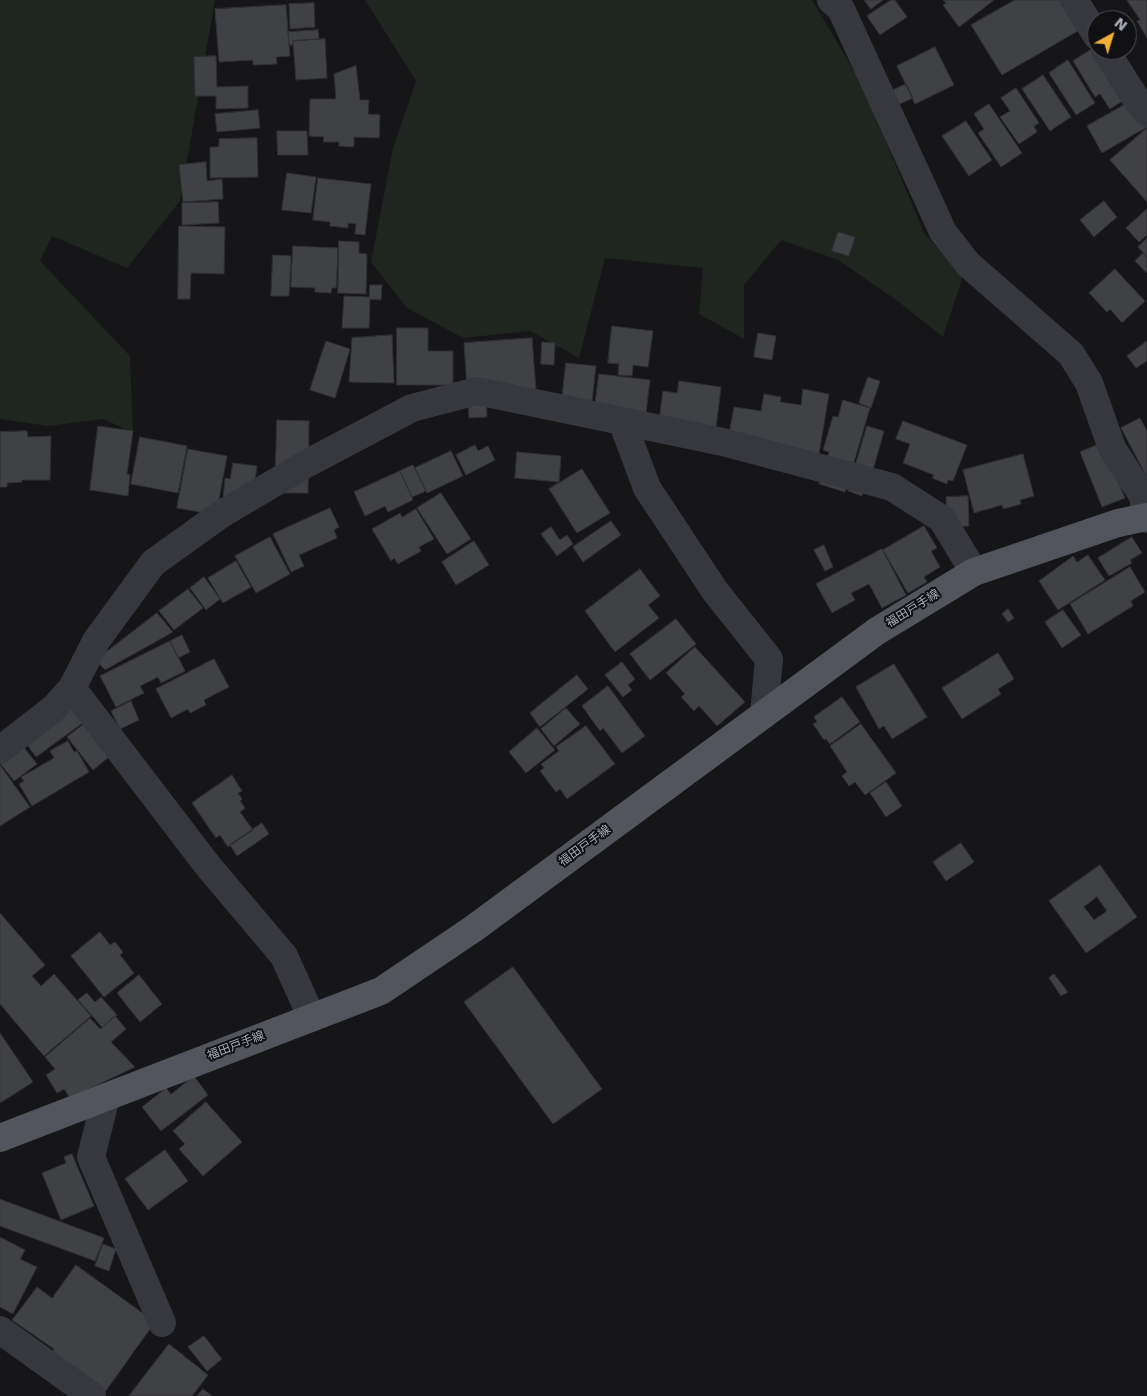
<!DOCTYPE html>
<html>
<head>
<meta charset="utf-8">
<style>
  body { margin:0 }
  #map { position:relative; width:1147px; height:1396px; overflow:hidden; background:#161618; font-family:"DejaVu Sans",sans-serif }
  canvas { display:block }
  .north { position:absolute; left:1087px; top:10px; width:50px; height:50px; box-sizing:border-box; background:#111113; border:1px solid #4d4f55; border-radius:50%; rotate:39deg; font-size:14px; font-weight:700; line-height:20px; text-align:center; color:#a8adb8 }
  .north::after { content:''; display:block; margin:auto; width:18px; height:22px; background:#f2b134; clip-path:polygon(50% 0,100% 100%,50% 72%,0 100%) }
</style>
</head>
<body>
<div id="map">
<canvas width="1147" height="1396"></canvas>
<div class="north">N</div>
</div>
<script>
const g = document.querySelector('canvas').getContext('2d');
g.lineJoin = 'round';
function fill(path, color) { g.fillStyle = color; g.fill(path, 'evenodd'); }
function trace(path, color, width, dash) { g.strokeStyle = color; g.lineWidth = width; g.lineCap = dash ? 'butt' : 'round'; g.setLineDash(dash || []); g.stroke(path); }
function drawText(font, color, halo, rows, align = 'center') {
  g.font = font + ' "DejaVu Sans","Noto Sans JP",sans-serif'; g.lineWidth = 4; g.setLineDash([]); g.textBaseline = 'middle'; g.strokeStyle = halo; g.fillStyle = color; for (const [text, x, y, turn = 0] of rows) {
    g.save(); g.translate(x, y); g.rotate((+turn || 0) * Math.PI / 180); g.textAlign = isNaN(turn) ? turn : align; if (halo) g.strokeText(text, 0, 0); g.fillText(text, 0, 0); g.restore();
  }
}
fill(new Path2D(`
  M0,0H215L180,201L127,268L52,236L40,261L130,356L133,433L104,419L48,426L0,419Z
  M365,0H812L863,86L924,233L963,276L943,337L899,302L838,260L781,240L744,285V339L699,314L703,268L605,258L579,358L530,331L463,338L407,308L371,262L393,148L416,81Z`), '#1e261f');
const building = new Path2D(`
  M864,0H883L871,9Z
  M891,0H895L907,17L880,35L867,16Z
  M943,0H994L959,27L943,5L946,3Z
  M1015,0H1062L1083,28L1002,75L971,25Z
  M1127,0H1147V38L1137,21L1140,20Z
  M314,3L315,27L290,29L289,4Z
  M286,5L290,56L276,57L277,64L253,65V60L219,62L215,9Z
  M318,30L319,39L293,41V45H289L288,32Z
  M325,39L327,78L296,80L293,41Z
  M1097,46L1129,97L1110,109L1100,94L1095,97L1073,61Z
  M935,47L954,85L915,104L897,66Z
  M216,56L217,87L248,86V108L216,109V96H195L194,57Z
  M1068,60L1095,103L1076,115L1049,73Z
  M356,66L360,100H369L368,114L380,115L379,138L354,137V147L339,146V142H323L324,137L309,136L310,99H336L334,74Z
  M1043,75L1071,117L1050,131L1022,89Z
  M906,84L913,98L896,106L889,92Z
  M1016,88L1039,123L1034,126L1037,132L1019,144L1000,117L1010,111L1001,98Z
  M1133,100L1147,127L1102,153L1087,126Z
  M989,104L1022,153L1001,167L978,133L984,129L974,114Z
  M258,110L260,128L217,132L215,114Z
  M966,121L992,160L969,176L942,136Z
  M1147,128V202L1110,160Z
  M277,131H307L308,155H278Z
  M257,138L258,177L210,178V147H219V139Z
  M206,162L207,181L222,179L223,199L183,202L179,165Z
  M287,173L316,177L311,213L282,210Z
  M318,178L371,184L365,235L355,234L356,224L348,223V228L330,226V222L313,220Z
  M1104,201L1117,217L1094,237L1080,220Z
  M218,202L219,223L182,225V203Z
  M1147,209V235L1139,242L1126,228Z
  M179,226L225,227L224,274L191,273L190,299H178Z
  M838,232L855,237L849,256L832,251Z
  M1147,238V257L1138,247Z
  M339,241L359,242V253L367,254L366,294L338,293Z
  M293,246L338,248L336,288H332L331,293L315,292V288L291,287Z
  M1143,253L1147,257V273L1135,261Z
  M273,255L291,256L289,296H271Z
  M1115,269L1145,301L1122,323L1110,309L1107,312L1089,293Z
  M370,285H382L381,300L370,299L369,328H342L344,296L369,297Z
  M612,326L653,331L648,367L633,365L632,376L618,375L619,364L608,363Z
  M397,328H428V351H453V385H397Z
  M758,333L776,336L772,360L754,357Z
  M392,335L394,383L349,382L352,338Z
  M532,338L536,390L486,394L487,417L469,418L464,343Z
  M326,341L350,349L335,398L310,390Z
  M1147,341V361L1136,368L1127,356Z
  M542,342L555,343L554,365L541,364Z
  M566,363L596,366L591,411L561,408Z
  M599,374L650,380L644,429L593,422Z
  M868,377L880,381L871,408L859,403Z
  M679,381L721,387L715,436L658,428L663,391L677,393Z
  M803,389L829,394L819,454L729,434L734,407L761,411L764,394L781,397L780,402L801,405Z
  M843,400L870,408L845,492L819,484L829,452L823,450L833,416L838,417Z
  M1140,418L1147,431V477L1121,428Z
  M277,420L309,421L308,493H275Z
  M903,421L967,445L953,481L948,480L947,484L932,478L934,475L903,463L910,444L896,439Z
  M98,426L133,431L127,474L130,475L128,496L90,490Z
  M867,426L884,431L868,488L865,487L862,496L848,491Z
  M27,431L28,437L51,436L50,480H22V482L7,483V487H0V432Z
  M140,437L187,446L178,493L131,484Z
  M1102,443L1125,498L1102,507L1080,452Z
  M475,445L478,451L488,446L495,460L466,475L456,455Z
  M188,449L227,456L216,515L177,508Z
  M451,451L463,476L427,493L415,468Z
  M517,452L561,456L559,482L515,478Z
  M1023,454L1034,496L1020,500L1021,504L1003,509L1002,505L974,513L963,470Z
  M233,463L257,466L252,503L223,499L225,478L230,479Z
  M413,465L426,491L412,497L400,471Z
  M582,469L610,513L577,533L549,489Z
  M400,471L413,500L388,512L385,506L365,516L354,492Z
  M441,493L471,539L447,554L417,508Z
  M968,496L969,526L947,527L946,497Z
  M330,508L339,527L334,530L337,538L299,555L304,566L291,572L273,534Z
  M416,509L434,539L419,547L421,551L398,564L394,558L391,561L372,529L400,513L402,517Z
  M611,521L621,535L583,562L573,547Z
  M924,526L937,548L931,551L940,567L924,577L927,582L908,593L883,550Z
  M551,527L560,540L567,535L573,544L557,556L541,534Z
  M270,537L290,574L256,593L235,556Z
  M1132,537L1142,553L1130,560L1132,563L1109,576L1098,558Z
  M474,541L489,565L456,585L442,562Z
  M824,545L833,567L825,571L814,550Z
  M882,549L906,595L882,608L869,584L851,593L855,600L832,613L816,584Z
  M1088,555L1105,580L1058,610L1039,581L1073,556L1077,562Z
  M236,561L251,587L223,603L208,578Z
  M1130,567L1145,592L1131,601L1133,606L1088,634L1070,604Z
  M640,569L660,596L648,605L659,618L615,652L585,611Z
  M204,577L220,599L206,610L190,588Z
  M188,589L203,608L174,630L159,611Z
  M1008,609L1014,618L1008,622L1002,614Z
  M1063,610L1081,635L1062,648L1045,622Z
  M157,613L173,632L105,670L96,660Z
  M676,619L696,644L650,680L630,654Z
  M182,635L190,652L178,658L170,641Z
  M170,641L185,671L161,683L158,677L140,686L144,693L116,707L100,676Z
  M695,647L745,702L717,726L699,706L694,711L681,697L685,694L666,673Z
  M998,653L1014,679L998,689L1001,694L962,719L942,688Z
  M214,659L229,687L204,700L206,705L190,713L188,709L171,718L156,689Z
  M622,662L635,679L628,685L632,690L623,697L605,675Z
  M894,664L927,717L892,739L884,726L879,729L856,687Z
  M577,675L588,689L540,727L530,713Z
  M608,686L645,736L622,753L603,728L600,731L582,706Z
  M842,697L860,722L830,744L826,739L824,740L813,724L817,722L814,717Z
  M131,701L139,720L120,729L111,711Z
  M73,706L84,722L36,757L24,740Z
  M566,708L580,724L554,746L541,729Z
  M84,724L109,757L93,770L67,737Z
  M861,724L896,773L865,795L855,782L849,786L842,776L847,772L830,746Z
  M586,726L615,764L567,799L560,789L556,792L540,771L544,768L541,764L559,751L556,747Z
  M537,728L555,750L526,773L509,752Z
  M68,741L74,752L77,751L89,772L32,806L19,784L24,781L21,777L54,758L50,751Z
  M22,745L37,764L14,781L0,763Z
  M0,765L30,807L0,826Z
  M232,775L242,791L238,793L242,799L240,801L245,808L240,812L253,830L228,847L220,835L216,838L192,803Z
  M886,782L902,806L886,817L870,793Z
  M262,823L269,834L237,856L230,845Z
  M961,843L974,862L946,881L933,862Z
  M1100,865L1137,917L1086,953L1049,901ZM1097,897L1107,911L1094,920L1084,907Z
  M0,913L45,965L32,976L41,986L54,974L91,1016L44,1056L0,1004Z
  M100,932L110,945L115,942L123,952L120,955L134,973L104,997L71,956Z
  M513,967L602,1089L553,1124L464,1002Z
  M1054,974L1068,992L1061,996L1049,978Z
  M139,975L162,1004L140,1022L117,993Z
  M87,993L95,1002L101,997L117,1015L102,1027L78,1000Z
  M115,1016L126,1029L111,1042L135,1067L70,1098L64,1089L57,1093L46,1075L55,1069L45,1057L90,1018L100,1029Z
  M0,1033L33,1082L0,1103Z
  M194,1076L208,1095L161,1131L142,1107L166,1088L171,1094Z
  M206,1102L242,1142L203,1176L179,1149L185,1144L173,1131Z
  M165,1150L188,1181L148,1210L125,1179Z
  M72,1154L94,1206L61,1220L42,1173L66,1163L64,1157Z
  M0,1199L104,1238L95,1261L0,1226Z
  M0,1237L25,1250L20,1259L37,1267L13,1314L0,1307Z
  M103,1244L116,1249L109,1271L95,1266Z
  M76,1265L155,1322L105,1392L52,1352L54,1349L12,1320L37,1287L52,1298Z
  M204,1336L222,1359L207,1371L188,1347Z
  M169,1344L208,1375L192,1396H129Z
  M203,1389L212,1396H197Z`);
fill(building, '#404145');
trace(building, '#303034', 1);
trace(new Path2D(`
  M831,0L841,9L943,232L968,264L1071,354L1089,383L1112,448L1143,496L1147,519
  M1074,0L1097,36
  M1105,50L1138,102L1147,112
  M622,421L647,488L715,591L769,659L764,714
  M72,688L208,866L284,956L311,1016
  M0,750L54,708L72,688L96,641L153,563L220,515L306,464L412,408L477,391L723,442L892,487L942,519L974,572
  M106,1097L91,1157L162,1323
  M0,1330L92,1396`), '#37383d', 28);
trace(new Path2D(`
  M0,1138L381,991L473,929L877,631L974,572L1118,523L1147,517`), '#53555c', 28);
drawText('12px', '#a8adb8', '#111113', [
  ["福田戸手線",913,609,-32],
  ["福田戸手線",585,846,-36],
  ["福田戸手線",236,1046,-21]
]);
</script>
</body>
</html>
